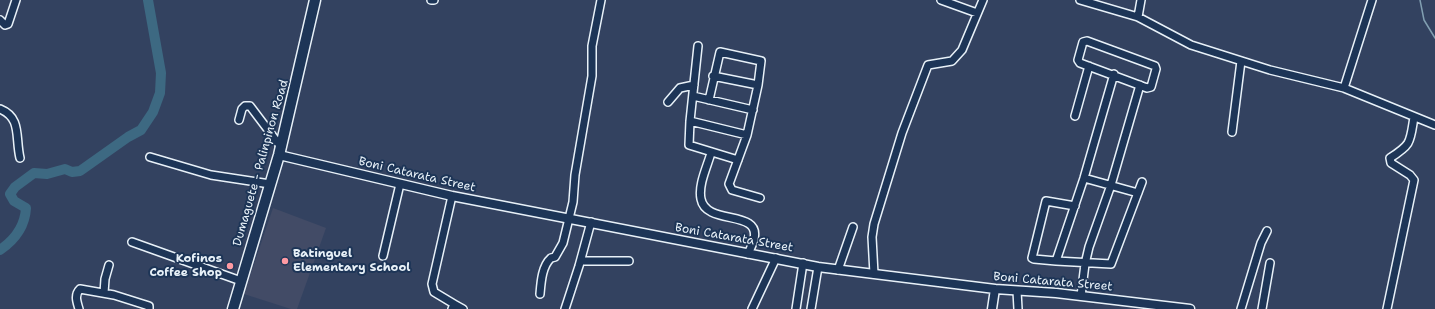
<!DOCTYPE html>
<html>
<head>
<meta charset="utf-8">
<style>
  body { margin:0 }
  canvas { display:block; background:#334260 }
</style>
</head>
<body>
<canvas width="1435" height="309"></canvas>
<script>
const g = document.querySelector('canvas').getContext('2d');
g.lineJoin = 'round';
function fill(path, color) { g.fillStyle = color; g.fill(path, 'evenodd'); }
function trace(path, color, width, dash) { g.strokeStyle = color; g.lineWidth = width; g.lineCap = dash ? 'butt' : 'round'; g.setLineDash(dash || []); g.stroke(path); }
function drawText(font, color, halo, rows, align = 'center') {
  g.font = font + ' "Shantell Sans",sans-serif'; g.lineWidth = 4; g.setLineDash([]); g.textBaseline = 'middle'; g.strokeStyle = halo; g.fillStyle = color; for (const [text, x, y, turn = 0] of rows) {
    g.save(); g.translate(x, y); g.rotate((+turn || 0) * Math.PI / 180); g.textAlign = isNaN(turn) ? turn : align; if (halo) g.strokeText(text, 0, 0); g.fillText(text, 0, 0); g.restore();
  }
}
fill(new Path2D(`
  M273,208L326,228L297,309H291L244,294Z`), '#424b66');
trace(new Path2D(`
  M1420,0L1424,20L1435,38`), '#819fb1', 1.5);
trace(new Path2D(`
  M0,250C16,239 25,226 26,208L14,201L10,194L15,187L34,173L47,174L65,169L72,172L80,171L128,137L141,130L153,112L160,93L161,73L148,0`), '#3d6982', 10);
const minor = new Path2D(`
  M431,0H434
  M941,0L977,13
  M1080,0L1138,17L1191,45L1270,70L1344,88L1435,125
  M1138,17L1141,0
  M0,20L5,25L8,24L16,0
  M1087,41L1155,66L1156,69L1151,87L1147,88L1080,63L1078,60L1083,42Z
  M698,46L690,121L689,145L738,160
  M1114,74L1084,178L1056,261L1111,264L1142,182
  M713,76L758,85
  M1344,88L1372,0
  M693,96L753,110
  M709,100L720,52L761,61L758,85L747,135L729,184L732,190L760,198
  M668,102L680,88L694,85
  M0,109C22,118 15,137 20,158
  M1075,116L1089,66
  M239,120L242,109L245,106H250L281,147
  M690,121L747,135
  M1232,132L1241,61
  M711,153C707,167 698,185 701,199C706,226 761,209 754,239C753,244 750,249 748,254
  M150,157L211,175L270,184
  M1084,178L1138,193
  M132,242L241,281
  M383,256L400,184
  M581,261H629
  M1056,261L1034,259L1032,258L1046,201L1075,206
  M838,270L853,227
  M874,274L872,237L874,224L902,133L928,65L952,61L962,50L983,0
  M1017,291L1018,309
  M104,293L105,279L109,265
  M540,294C541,282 542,266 551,258L555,257L563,243L573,202L575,175L592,76V46L601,0
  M1081,296L1085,264L1089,247L1111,185L1140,85
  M454,304L463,309
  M79,309C77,302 74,295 80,289L114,295L149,306V309
  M452,309L454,304L434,292L432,284L452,196
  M565,309L579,266L591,222
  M752,309L776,258
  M796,309L803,263
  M811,309L818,267
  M1241,309L1261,243L1267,231
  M1262,309L1270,263
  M1387,309L1414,180L1410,175L1391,163L1390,158C1412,144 1410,142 1414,117`);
const tertiary = new Path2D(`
  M279,155L452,196L818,267L995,289L1056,293L1190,309
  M992,309L995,289`);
const secondary = new Path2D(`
  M233,309L279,155L315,0`);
trace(minor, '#e8f1f8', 10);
trace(tertiary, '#e8f1f8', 11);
trace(secondary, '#e8f1f8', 13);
trace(minor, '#1d3557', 7);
trace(tertiary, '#1d3557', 8);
trace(secondary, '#1d3557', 10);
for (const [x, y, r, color] of [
  [285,261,4,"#ff9aa2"],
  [230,266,4,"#ff9aa2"]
]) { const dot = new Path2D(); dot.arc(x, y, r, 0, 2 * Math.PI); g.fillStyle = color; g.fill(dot); trace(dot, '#1d3557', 1.5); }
drawText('12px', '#e8f1f8', '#1d3557', [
  ["Dumaguete - Palinpinon Road",261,163,-74],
  ["Boni Catarata Street",417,175,13],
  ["Boni Catarata Street",734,238,10],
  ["Boni Catarata Street",1053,282,5]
]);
drawText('bold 12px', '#e8f1f8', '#1d3557', [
  ["Batinguel",293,254],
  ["Elementary School",293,268],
  ["Kofinos",222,259,"right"],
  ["Coffee Shop",222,273,"right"]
], 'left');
</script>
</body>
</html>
